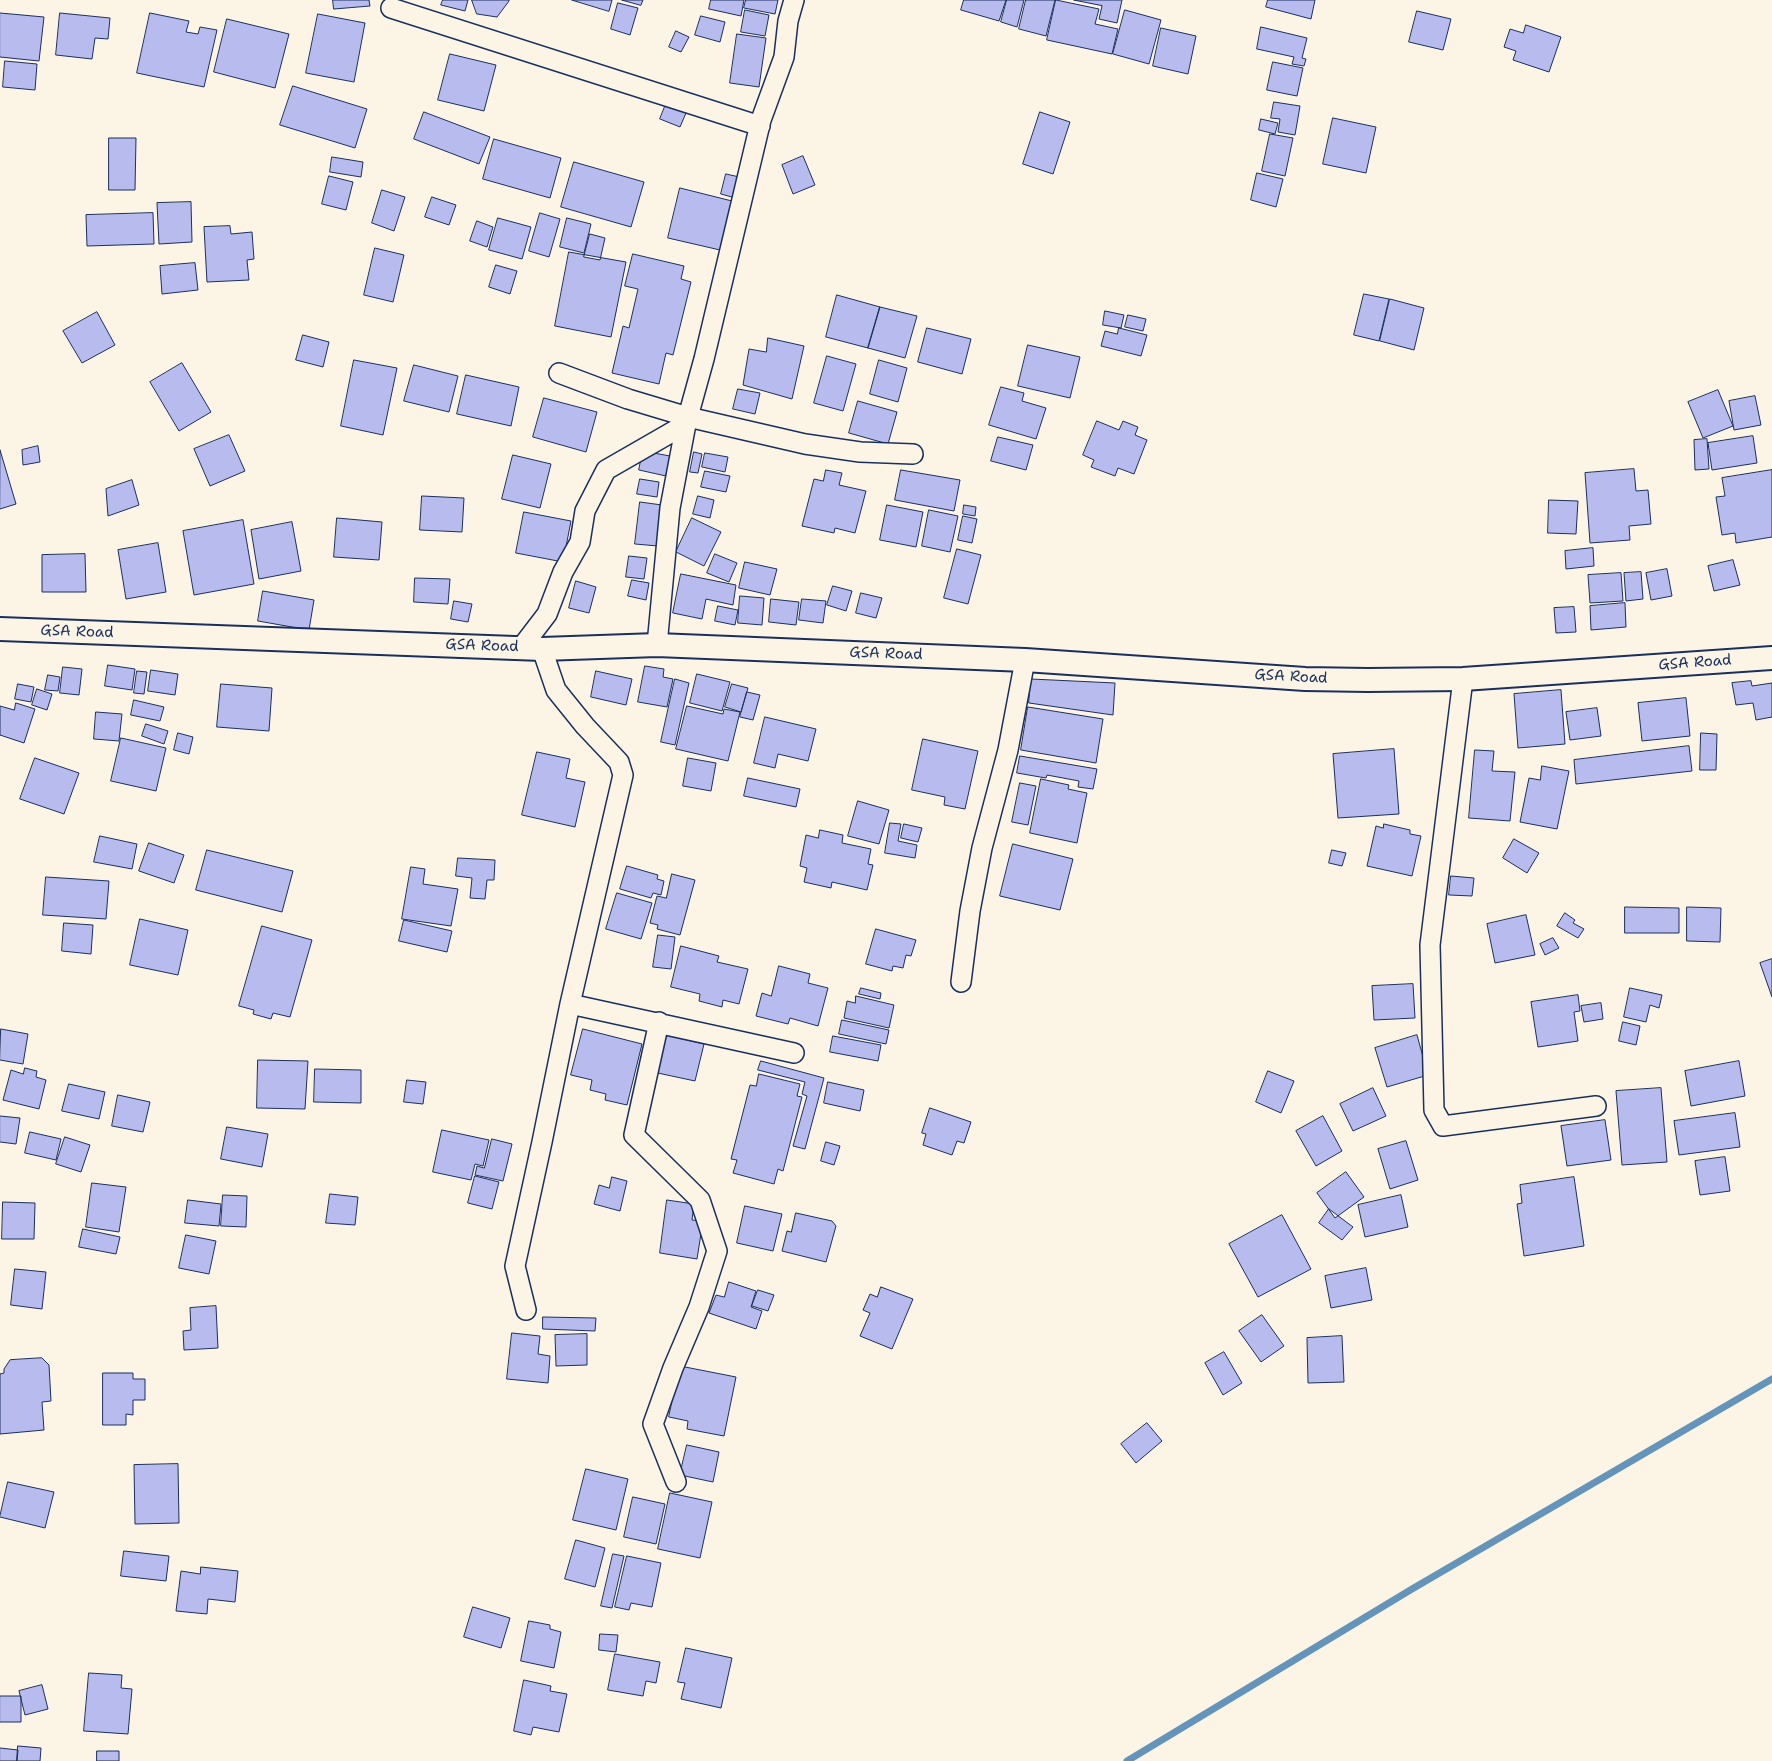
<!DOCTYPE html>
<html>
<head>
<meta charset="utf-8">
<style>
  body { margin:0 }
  canvas { display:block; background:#fcf5e5 }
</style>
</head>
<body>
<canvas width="1772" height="1761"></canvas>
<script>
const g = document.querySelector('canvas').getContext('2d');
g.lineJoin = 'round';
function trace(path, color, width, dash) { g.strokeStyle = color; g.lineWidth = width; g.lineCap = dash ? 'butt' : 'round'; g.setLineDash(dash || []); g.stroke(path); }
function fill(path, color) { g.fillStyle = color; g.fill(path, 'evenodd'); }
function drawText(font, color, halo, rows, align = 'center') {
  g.font = font + ' "Shantell Sans",sans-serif'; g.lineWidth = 4; g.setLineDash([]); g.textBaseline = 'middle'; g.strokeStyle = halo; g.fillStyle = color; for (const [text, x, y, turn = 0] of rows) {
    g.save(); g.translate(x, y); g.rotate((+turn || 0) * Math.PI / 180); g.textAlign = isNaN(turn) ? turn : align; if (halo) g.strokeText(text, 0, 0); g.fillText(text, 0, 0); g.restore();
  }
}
trace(new Path2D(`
  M1127,1761L1412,1589L1772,1379`), '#6594ba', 7);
const building = new Path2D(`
  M333,0H369L370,6L334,9Z
  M443,0H468L465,11L441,5Z
  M472,0H509V1L497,17L477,14Z
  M572,0H612L609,11Z
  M622,0H643L641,5Z
  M711,0H744L741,16L709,9Z
  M746,0H778L775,14L744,8Z
  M964,0H1006L999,21L961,10Z
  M1007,0H1024L1017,27L1001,22Z
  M1026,0H1055L1046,36L1019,29Z
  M1056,0L1099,9L1095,24L1118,29L1112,54L1047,40Z
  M1074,0H1122L1117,23L1099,19L1102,6Z
  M1268,0H1315L1311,19L1266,7Z
  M618,3L638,8L630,35L611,29Z
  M745,10L769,15L765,36L741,32Z
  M1125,10L1161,20L1149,64L1113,54Z
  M1417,11L1451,19L1443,50L1409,42Z
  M0,13L44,17L39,61L0,57Z
  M60,13L110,18L108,39L95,38L92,59L56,55Z
  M150,13L189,21L186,32L198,34L200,27L217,30L204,87L137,73Z
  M318,14L365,23L354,82L306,73Z
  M701,16L725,22L720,42L695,35Z
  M227,19L289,34L275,88L214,72Z
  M1526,25L1561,37L1549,72L1513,60L1516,51L1504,47L1510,29L1523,33Z
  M1261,27L1307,38L1302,58L1306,59L1304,66L1292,64L1294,57L1257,49Z
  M1161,28L1196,36L1188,74L1153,66Z
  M676,31L689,37L681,52L669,47Z
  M737,34L766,38L759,87L730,83Z
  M450,54L496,65L484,111L438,100Z
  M5,61L37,64L35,90L3,87Z
  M1273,62L1303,68L1297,96L1267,90Z
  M293,86L367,109L355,148L280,125Z
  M1274,102L1300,106L1295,135L1278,132L1280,119L1271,118Z
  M666,104L686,113L680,127L660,119Z
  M424,112L490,137L479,164L414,139Z
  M1040,112L1070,122L1053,174L1023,164Z
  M1333,118L1376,127L1366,173L1323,164Z
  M1261,119L1278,123L1275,134L1259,130Z
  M1270,134L1293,138L1285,176L1262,171Z
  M109,138H136L135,190H109Z
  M494,139L561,158L550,198L483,179Z
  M803,156L815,185L793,194L782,165Z
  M332,157L363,162L361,177L330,172Z
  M574,162L644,182L631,227L561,207Z
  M1257,173L1283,179L1276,207L1251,200Z
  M726,174L744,178L739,199L721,194Z
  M329,176L353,182L346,210L322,204Z
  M680,188L732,201L720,250L668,238Z
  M382,190L405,197L394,231L372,223Z
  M432,197L456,205L449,225L425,217Z
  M191,202L192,242L159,244L157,203Z
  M153,213L154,244L87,246L86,215Z
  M540,213L560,219L549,257L529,251Z
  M498,218L531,227L522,259L489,250Z
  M567,218L591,224L584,253L560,247Z
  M477,221L493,227L487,247L470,241Z
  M230,226L231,234L252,232L254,259L247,260L249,280L207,282L204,227Z
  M590,234L605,238L600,260L584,257Z
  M375,248L404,255L393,302L364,295Z
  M569,252L626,262L611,337L555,326Z
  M633,254L684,266L681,279L691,282L673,355L666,353L659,384L612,373L623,326L629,328L638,289L625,286Z
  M195,263L198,290L162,294L160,266Z
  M496,265L517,271L510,294L489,287Z
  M1364,294L1389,299L1379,341L1354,335Z
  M837,295L880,307L868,348L826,337Z
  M1390,299L1424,308L1414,350L1380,341Z
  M880,307L917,316L905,358L868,348Z
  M1105,311L1124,315L1121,328L1103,325Z
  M97,312L115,345L82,363L63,331Z
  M1128,315L1146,319L1143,331L1125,327Z
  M927,328L971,339L962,374L918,362Z
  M1119,328L1147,335L1141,356L1101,346L1105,331L1117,334Z
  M303,335L329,342L323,367L296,360Z
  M768,338L804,346L792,399L743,385L749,349L766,352Z
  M1028,345L1080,357L1070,398L1018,386Z
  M827,356L856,364L843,411L814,403Z
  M354,360L397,368L383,435L341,426Z
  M879,360L907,368L898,402L870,394Z
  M182,363L211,412L179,431L150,382Z
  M414,365L458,376L449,412L404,401Z
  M466,375L519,387L511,426L457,414Z
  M1001,387L1024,393L1022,401L1046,408L1036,439L989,425Z
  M738,389L760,393L755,414L733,409Z
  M1718,390L1733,426L1703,438L1688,402Z
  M1755,396L1761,425L1734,430L1729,401Z
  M544,398L597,412L586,452L533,437Z
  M858,401L897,412L888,444L849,433Z
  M1097,421L1119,430L1123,421L1138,427L1135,435L1147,440L1134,474L1118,468L1115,476L1091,467L1094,460L1083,455Z
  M229,435L245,471L210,486L194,449Z
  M1753,436L1757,463L1712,470L1708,443Z
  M998,437L1033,445L1026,470L991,461Z
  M1707,439L1709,469L1695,470L1694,440Z
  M38,446L40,462L23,465L22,450Z
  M0,450L16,504L0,509Z
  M643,451L670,456L666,476L639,470Z
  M694,452L702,454L698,473L690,472Z
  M705,453L728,457L725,472L702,467Z
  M513,455L551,464L540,508L502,499Z
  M1634,469L1636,491L1648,490L1651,524L1629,526L1630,540L1590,543L1585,473Z
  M826,470L842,473L839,485L866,491L855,533L835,528L834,533L802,526L814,479L823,481Z
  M901,470L960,480L954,511L895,500Z
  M1772,470V537L1736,543L1735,533L1722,535L1716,497L1725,496L1722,478Z
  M705,471L730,476L726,492L701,487Z
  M640,479L659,482L657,497L637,494Z
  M132,480L139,505L108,516L106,489Z
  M422,496L464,498L462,532L420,530Z
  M698,496L714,500L710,518L693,514Z
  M1549,500L1578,501L1576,534L1548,533Z
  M640,502L662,505L658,546L635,544Z
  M887,505L923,512L916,547L880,540Z
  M964,505L976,507L975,516L963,514Z
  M929,510L958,516L950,552L922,546Z
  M524,512L571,521L563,562L516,553Z
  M963,516L977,519L972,543L958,540Z
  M337,518L382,522L379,560L334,557Z
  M692,518L721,532L704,566L676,552Z
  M243,520L254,584L194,595L183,531Z
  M292,522L301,571L259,579L251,530Z
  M158,543L166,592L126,599L118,550Z
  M1593,548L1594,566L1566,569L1565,551Z
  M957,549L981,555L968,604L944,598Z
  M85,554L86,592H42V555Z
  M715,554L737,563L729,582L707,573Z
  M629,556L647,558L644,579L626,577Z
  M1733,560L1740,585L1714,591L1708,566Z
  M745,562L777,569L770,595L739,588Z
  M1667,569L1672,596L1651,600L1646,573Z
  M1641,572L1643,599L1626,601L1624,573Z
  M1621,573L1623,601L1590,603L1588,575Z
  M681,574L736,585L733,605L706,599L702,619L673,613Z
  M415,578L450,579L448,604L414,602Z
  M632,580L649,583L646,600L628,596Z
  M576,581L596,587L589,613L569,608Z
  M833,586L852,591L846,611L827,605Z
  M263,591L314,600L309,630L258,621Z
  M861,593L882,598L876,618L856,613Z
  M740,596L764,598L762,625L738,623Z
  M771,599L799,602L796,625L769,622Z
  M802,599L826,601L823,623L799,620Z
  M454,601L472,604L468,622L451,619Z
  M1625,603L1626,627L1591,630L1590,606Z
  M718,606L738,610L735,625L715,621Z
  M1574,607L1576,632L1556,633L1554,608Z
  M108,665L135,669L132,690L105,686Z
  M645,666L664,669L663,677L673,679L667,707L638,702Z
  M63,667L82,669L79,695L60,693Z
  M151,670L178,674L175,695L148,691Z
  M137,671L147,672L144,694L134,693Z
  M596,671L632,679L626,705L591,697Z
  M697,674L730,682L722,711L690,703Z
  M48,675L60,677L58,691L45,690Z
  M675,679L689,683L675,745L661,742Z
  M1031,679L1115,683L1113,715L1029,703Z
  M1751,681L1752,686L1772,683V717L1756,720L1753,703L1736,705L1732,683Z
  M18,684L34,687L31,702L15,699Z
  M221,684L272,688L269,731L217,727Z
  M732,684L748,688L741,712L725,707Z
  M37,689L52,694L47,710L32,705Z
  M1561,690L1565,744L1518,748L1514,694Z
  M747,692L760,695L753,720L740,717Z
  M1686,698L1690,736L1642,741L1638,703Z
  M134,700L164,707L160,721L131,715Z
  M16,703L35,709L24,743L0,735V706L14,710Z
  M687,706L723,714L724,709L740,712L728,761L676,749Z
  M1028,707L1103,719L1096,763L1021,750Z
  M1597,708L1601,736L1570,740L1566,712Z
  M96,712L122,714L119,741L94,739Z
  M765,717L816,729L808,761L778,754L775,768L754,763Z
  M146,724L168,731L164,744L142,736Z
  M178,733L193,737L189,754L174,750Z
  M1701,733L1717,734L1716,770H1700Z
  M121,738L166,748L156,791L111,781Z
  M923,739L978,751L965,809L944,805L945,797L912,790Z
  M1689,746L1692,771L1576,784L1574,760Z
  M1394,749L1399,814L1338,818L1333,754Z
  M1475,750L1494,751L1492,771L1515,772L1510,821L1469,818Z
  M537,752L570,759L566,778L585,782L575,827L522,815Z
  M1020,756L1097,769L1093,789L1078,787L1079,781L1047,775L1046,778L1017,773Z
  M35,758L79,773L64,814L20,799Z
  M688,758L716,763L711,791L683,786Z
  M1542,766L1569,771L1557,829L1520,822L1529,778L1540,780Z
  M748,778L800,789L796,807L744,796Z
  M1041,779L1069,785L1068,789L1087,793L1077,843L1030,833Z
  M1020,783L1036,786L1028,825L1012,822Z
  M858,801L889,810L879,844L848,836Z
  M890,823L901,824L898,841L917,845L915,858L885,853Z
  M904,824L922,828L918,842L901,838Z
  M1384,824L1410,830V834L1421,836L1412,876L1367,866L1376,826L1383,828Z
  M820,830L843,835L842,843L871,849L868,864L873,865L867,890L832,882L831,888L804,882L807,868L800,866L806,835L818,838Z
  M100,836L137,844L132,869L94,862Z
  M1514,839L1539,853L1527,873L1503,858Z
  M149,843L184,855L174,883L139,871Z
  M1013,844L1073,859L1060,910L1000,896Z
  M207,850L293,871L282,912L196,890Z
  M1332,850L1346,853L1342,866L1329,863Z
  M458,858L495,860L494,880H487L485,899L470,898L472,878L456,876Z
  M627,866L658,875L657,879L664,881L661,895L653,893L651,898L620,889Z
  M411,867L425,869L423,884L458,889L451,926L402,919Z
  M672,874L695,880L680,935L657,929L658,925L650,923L657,896L666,898Z
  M1451,876L1474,878L1472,896L1449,895Z
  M46,877L109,881L106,919L43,915Z
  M617,893L652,903L641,939L606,929Z
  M1625,907L1679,908V933H1625Z
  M1687,907L1721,908L1720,942L1687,941Z
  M1565,913L1575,920L1573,923L1584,929L1578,938L1557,926Z
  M1526,915L1535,955L1495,963L1487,924Z
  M140,919L188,930L178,975L130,965Z
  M404,920L452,931L447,952L399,941Z
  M64,923L93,925L91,954L62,951Z
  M262,926L312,940L290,1017L273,1013L271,1019L253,1014L254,1010L239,1006Z
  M876,929L916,940L911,956L906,955L903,968L893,966L892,971L866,964Z
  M658,935L675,937L671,969L653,967Z
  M1553,938L1559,948L1545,955L1540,944Z
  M681,946L719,956L717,962L748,969L739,1004L723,1000L722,1007L699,1001L700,994L671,987Z
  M1772,959V997L1760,963Z
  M779,966L810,974L808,983L828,988L818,1026L790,1018L788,1024L756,1016L762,993L771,996Z
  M1413,984L1415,1018L1374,1020L1372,986Z
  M861,988L881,993L880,999L859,994Z
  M1630,988L1662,995L1659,1008L1650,1005L1646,1022L1624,1017Z
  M1578,995L1580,1011L1574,1012L1578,1041L1538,1047L1531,1002Z
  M856,996L894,1005L889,1028L844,1018L847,1001L855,1003Z
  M1601,1003L1603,1019L1584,1022L1581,1006Z
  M842,1020L889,1030L886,1044L839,1034Z
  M1623,1022L1640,1026L1636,1045L1619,1041Z
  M1,1029L28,1034L23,1064L0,1060Z
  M583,1029L642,1044L627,1105L605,1100L606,1094L590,1090L592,1080L571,1075Z
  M662,1034L704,1044L695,1081L653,1072Z
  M1417,1035L1428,1075L1387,1087L1375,1048Z
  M833,1036L881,1045L878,1061L830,1052Z
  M258,1060L308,1061L305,1109L257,1108Z
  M761,1061L824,1078L805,1149L793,1146L807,1096L802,1094L805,1082L758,1070Z
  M1739,1061L1745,1096L1691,1106L1685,1071Z
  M25,1068L37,1071L36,1077L46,1080L39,1109L3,1100L11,1070L23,1074Z
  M315,1069L361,1070V1103L314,1102Z
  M1268,1071L1294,1081L1281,1113L1256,1102Z
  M759,1074L800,1084L797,1096L802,1097L783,1171L778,1169L774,1184L733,1173L737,1160L731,1159L750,1085L756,1086Z
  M407,1080L426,1082L423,1104L404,1102Z
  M828,1082L864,1090L860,1111L824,1103Z
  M69,1084L105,1092L99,1119L62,1111Z
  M1373,1088L1386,1116L1353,1131L1340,1104Z
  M1661,1088L1667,1162L1622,1165L1616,1091Z
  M118,1095L150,1102L143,1132L112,1126Z
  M930,1108L971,1122L964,1143L957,1141L952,1155L923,1145L926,1134L922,1133Z
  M1735,1113L1740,1147L1679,1155L1674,1121Z
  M0,1116L20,1118L16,1144L0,1142Z
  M1323,1116L1342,1151L1316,1166L1296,1131Z
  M1605,1120L1611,1160L1567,1166L1561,1126Z
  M227,1127L268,1134L262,1167L221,1159Z
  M442,1130L489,1140L483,1166L475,1164L471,1180L433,1172Z
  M30,1132L61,1139L56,1160L25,1153Z
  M65,1137L90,1145L81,1172L56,1164Z
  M492,1139L512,1144L503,1181L475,1175L477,1166L484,1168Z
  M1406,1141L1418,1180L1390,1189L1378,1149Z
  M826,1142L840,1146L834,1165L821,1161Z
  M1725,1157L1730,1191L1700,1195L1695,1161Z
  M1346,1172L1364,1197L1335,1218L1317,1193Z
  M475,1176L499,1182L492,1209L468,1203Z
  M612,1177L627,1181L620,1211L594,1204L599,1185L609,1188Z
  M1574,1177L1584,1246L1524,1256L1517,1204L1522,1203L1520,1185Z
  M92,1183L126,1187L119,1232L86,1227Z
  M330,1194L358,1197L355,1225L326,1223Z
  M223,1195L247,1196L246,1227L221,1226Z
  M1401,1195L1408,1227L1365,1237L1358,1205Z
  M188,1200L221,1204L219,1226L185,1223Z
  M667,1200L694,1204L692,1220L703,1221L697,1259L660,1253Z
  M3,1202L35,1203L34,1239H2Z
  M745,1206L782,1214L773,1251L737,1243Z
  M1329,1209L1353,1227L1342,1240L1319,1223Z
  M796,1213L832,1221L836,1226L826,1262L782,1251L787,1231L791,1232Z
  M1282,1215L1311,1269L1258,1297L1229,1244Z
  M83,1229L120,1237L116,1254L79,1247Z
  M186,1235L216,1241L209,1274L179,1268Z
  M1366,1268L1372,1300L1331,1308L1325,1276Z
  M15,1269L46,1272L42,1309L11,1305Z
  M729,1282L756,1291L751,1307L762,1311L756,1329L709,1313L716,1295L724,1297Z
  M881,1287L913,1299L892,1349L860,1336L870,1313L863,1310L870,1294L877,1297Z
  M758,1290L774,1295L768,1311L752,1306Z
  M216,1306L218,1348L184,1350L183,1331L191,1330L190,1308Z
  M1262,1315L1284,1346L1261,1362L1239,1331Z
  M543,1317L596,1318L595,1331L543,1329Z
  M512,1333L540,1336L538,1354L550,1356L548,1383L507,1379Z
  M587,1334V1365L556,1366L555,1335Z
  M1342,1336L1344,1382L1308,1383L1307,1338Z
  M1224,1352L1242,1383L1223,1395L1205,1363Z
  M42,1358L49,1365L51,1401L42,1402L44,1430L0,1434V1374L4,1373V1369L10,1360Z
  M680,1366L736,1377L724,1436L687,1429L688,1421L669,1417Z
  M103,1373H133V1379H145V1400H133V1415L126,1414V1425H103Z
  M1147,1423L1162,1441L1136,1463L1121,1444Z
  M687,1445L719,1452L713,1482L680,1475Z
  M178,1464L179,1523L135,1524L134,1465Z
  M586,1469L628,1479L616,1530L573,1520Z
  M8,1482L54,1492L45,1528L0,1517Z
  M670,1493L712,1502L700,1558L658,1549Z
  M633,1497L665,1504L656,1544L624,1537Z
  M576,1540L605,1548L595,1587L565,1579Z
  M124,1551L169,1556L166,1581L121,1576Z
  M613,1554L624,1556L612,1608L601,1606Z
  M627,1556L661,1563L652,1607L631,1603L629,1610L615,1607Z
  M201,1567L238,1571L235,1602L208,1599L207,1614L176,1611L181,1571L200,1574Z
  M473,1607L510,1618L501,1648L464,1637Z
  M529,1621L550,1625V1629L561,1632L554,1668L521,1661Z
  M600,1634L618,1635L616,1652L599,1650Z
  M686,1648L732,1658L721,1708L681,1699L685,1683L678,1682Z
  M615,1654L660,1662L656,1683L646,1681L643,1696L608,1690Z
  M89,1673L122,1675L121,1688L132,1689L128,1734L84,1731Z
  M524,1680L551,1686L550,1691L567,1694L559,1732L533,1727L531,1735L514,1731Z
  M42,1685L48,1709L25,1715L19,1691Z
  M0,1696H21V1722H0Z
  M18,1746L41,1748L40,1761H17Z
  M0,1748L18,1750L17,1761H0Z
  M97,1751H119V1761H97Z`);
fill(building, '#b7bbed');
trace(building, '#1b2f5e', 1);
const minor = new Path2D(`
  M391,8L760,126
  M559,373L628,399L688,417L805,444L860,452L913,454
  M657,645L670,508L686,424L704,359L761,120L784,57L788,21L794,0
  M521,648L547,614L563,572L580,542L585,511L606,470L686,424
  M1463,679L1430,945L1434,1110L1443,1126L1596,1106
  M961,982L970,911L982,848L1008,750L1025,660
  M570,1004L794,1053
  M659,1022L634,1135L700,1200L717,1251L699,1307L673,1368L653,1424L676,1482
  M526,1310L515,1266L542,1142L570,1004L623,775L619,762L585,726L556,690L542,649`);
const tertiary = new Path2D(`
  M0,629L542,649L657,645L1025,660L1305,679L1368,680L1463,679L1772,658`);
trace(minor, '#1b2f5e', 22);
trace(tertiary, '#1b2f5e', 26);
trace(minor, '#fcf5e5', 19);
trace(tertiary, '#fcf5e5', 22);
drawText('15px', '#1b2f5e', '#fcf5e5', [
  ["GSA Road",77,632,2],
  ["GSA Road",482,646,2],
  ["GSA Road",886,654,2],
  ["GSA Road",1695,663,-4],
  ["GSA Road",1291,677,3]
]);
</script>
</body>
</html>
